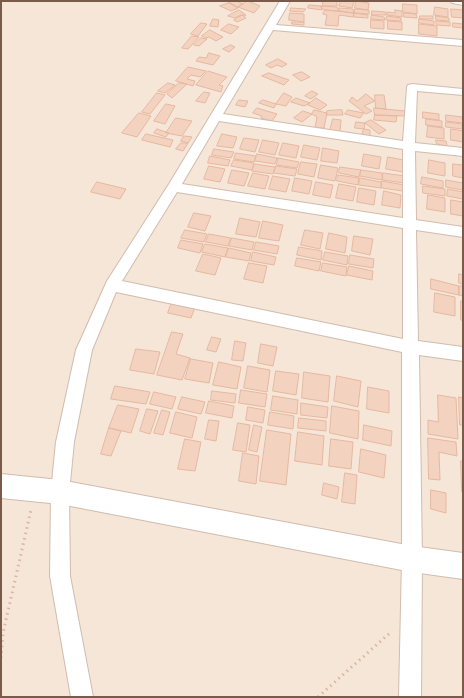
<!DOCTYPE html>
<html>
<head>
<meta charset="utf-8">
<style>
  body { margin:0 }
  #map { position:relative; width:464px; height:698px; overflow:hidden; background:#fdf5ea; font-family:"Public Sans",sans-serif }
  canvas { display:block }
  .frame { position:absolute; inset:0; border:2px solid #7a5a4b; pointer-events:none }
</style>
</head>
<body>
<div id="map">
<canvas width="464" height="698"></canvas>
<div class="frame"></div>
</div>
<script>
const g = document.querySelector('canvas').getContext('2d');
g.lineJoin = 'round';
function fill(path, color) { g.fillStyle = color; g.fill(path, 'evenodd'); }
function trace(path, color, width, dash) { g.strokeStyle = color; g.lineWidth = width; g.lineCap = dash ? 'butt' : 'round'; g.setLineDash(dash || []); g.stroke(path); }
fill(new Path2D(`
  M1,1H463V697H1Z`), '#f5e6d8');
const building = new Path2D(`
  M227,1H237L243,4L238,7Z
  M248,1L260,6L254,13L238,7Z
  M323,1H337V6H323Z
  M341,1H354L352,8L339,6Z
  M356,1L369,3L368,10L355,8Z
  M229,3L238,8L231,11L220,6Z
  M403,4L417,5V14L403,12Z
  M309,5L321,6L322,10L308,8Z
  M321,6L337,7L339,11L324,10Z
  M435,7L448,9V17L434,15Z
  M291,8L306,9L303,12L290,11Z
  M339,8L353,9L354,13L340,11Z
  M355,9L369,10V14L354,13Z
  M451,9L463,10V18L452,17Z
  M239,10L246,15L244,16L241,15L235,18L228,16Z
  M325,10L354,13L353,17L339,15L338,26L325,25L327,15L323,14Z
  M395,10L402,11V17L387,15V12L395,13Z
  M372,11L386,12V15H372Z
  M290,13L304,14V22L289,20Z
  M354,13L368,15V18L354,17Z
  M404,13L416,14L417,18L404,17Z
  M243,15L246,18L237,22L234,20Z
  M372,15L384,17L385,20L371,19Z
  M387,16L401,18V21L386,20Z
  M420,16H433V19H420Z
  M436,16L449,18V21L436,20Z
  M213,19L219,20L218,27L210,26Z
  M419,19L434,21V25L419,23Z
  M371,20L384,21V29L371,28Z
  M388,21L402,22V30L388,29Z
  M436,21L450,22V26L437,25Z
  M292,22H304V25L292,24Z
  M201,23L207,24L198,36L191,34Z
  M453,23L463,24V28L453,27Z
  M229,24L239,27L231,34L221,30Z
  M419,24L437,26V36L419,34Z
  M210,30L223,37L216,41L209,37L206,38L202,36Z
  M192,36L199,37L188,49L182,48Z
  M201,38L207,39L199,46L194,45Z
  M231,45L235,47L229,52L223,49Z
  M209,53L220,56L213,65L196,61L199,57L206,58Z
  M278,59L287,64L282,67L277,65L271,68L266,65Z
  M188,67L206,71L200,77L191,75L187,79L195,81L193,86L176,81Z
  M208,71L227,77L219,85L223,86L221,92L196,85Z
  M302,72L310,77L301,81L293,75Z
  M269,73L289,80L284,85L262,76Z
  M168,83L175,85L165,93L158,91Z
  M179,83L187,84L172,98L167,94Z
  M312,91L318,94L311,99L305,96Z
  M204,92L210,93L205,103L196,101Z
  M157,93L165,95L150,114L142,112Z
  M284,93L292,97L286,106L276,104Z
  M366,94L375,101L364,106L372,111L366,114L349,101L352,97L357,101Z
  M375,95H384L386,109L376,108Z
  M296,98L310,103L304,106L291,102Z
  M316,98L327,105L320,110L308,105Z
  M239,100L248,101L245,107L236,105Z
  M263,100L276,104L274,108L259,103Z
  M166,104L175,106L165,124L154,121Z
  M257,108L277,114L272,121L261,118L262,116L253,113Z
  M374,108L405,111V116L375,115Z
  M314,110L327,113L324,128H315L317,117L312,114Z
  M342,110L343,115H326L327,111Z
  M348,110L364,113L360,118L345,114Z
  M303,111L312,114L302,122L294,118Z
  M423,112L439,114V120L423,118Z
  M139,113L151,116L137,137L122,133Z
  M375,115L397,116L396,122L374,120Z
  M446,115L462,117L463,123L446,121Z
  M176,118L192,121L182,136L166,133Z
  M333,119L341,120L340,132L330,131Z
  M426,119L442,121V127L426,125Z
  M371,120L386,130L379,134L365,123Z
  M356,122L365,123L364,129L355,128Z
  M446,122L462,124V129L446,127Z
  M428,126L444,128V139L427,137Z
  M157,129L169,133L166,137L154,133Z
  M364,129L370,130V136L362,135Z
  M451,129L463,131V142L451,140Z
  M146,134L173,140L170,147L142,140Z
  M222,134L237,137L233,148L217,146Z
  M184,136L192,137L188,143L181,141Z
  M244,138L259,140L255,152L240,149Z
  M263,140L279,143L275,155L259,152Z
  M436,140L446,141L447,146L437,144Z
  M181,143H188L183,151L176,149Z
  M283,143L299,146L296,158L279,155Z
  M304,145L320,148L317,160L301,157Z
  M323,148L339,151L337,163L321,161Z
  M214,149L234,152L231,158L212,155Z
  M236,153L256,156L254,162L234,159Z
  M257,154L277,158L275,164L255,161Z
  M364,154L381,157L379,169L362,166Z
  M210,156L230,160L228,166L208,163Z
  M388,157L404,160L403,172L386,169Z
  M278,158L299,162L297,168L277,165Z
  M234,160L254,163L252,170L231,166Z
  M429,160L445,163V176L428,173Z
  M301,162L317,164L314,177L298,174Z
  M255,164L275,167L273,174L252,171Z
  M453,164L463,165V178L453,176Z
  M321,165L338,168L335,181L318,178Z
  M209,166L225,169L220,182L204,179Z
  M276,166L297,169L295,176L274,173Z
  M340,167L361,170L359,177L339,173Z
  M232,170L249,173L244,186L228,183Z
  M361,170L382,173V180L360,176Z
  M253,173L269,176L265,189L248,186Z
  M383,173L405,176L404,183L383,180Z
  M338,175L359,178L358,185L337,181Z
  M273,176L290,179L286,192L269,189Z
  M422,177L443,181V188L421,184Z
  M295,178L312,181L309,194L292,191Z
  M360,178L381,182V188L359,185Z
  M446,180L463,183V190L446,187Z
  M382,181L404,185L403,191L382,188Z
  M97,182L126,189L120,199L91,192Z
  M316,182L333,185L330,198L313,195Z
  M339,184L356,187L353,201L336,198Z
  M423,186L445,189V196L423,193Z
  M359,188L376,191L374,205L357,202Z
  M448,189L463,192V199L447,196Z
  M384,191L401,195L400,208L382,205Z
  M428,195L445,198V212L427,209Z
  M451,200L463,202V216L451,214Z
  M194,213L211,216L205,231L188,227Z
  M240,218L260,222L256,237L236,234Z
  M263,221L283,225L279,241L259,238Z
  M185,230L207,234L204,242L181,238Z
  M305,230L323,233L320,249L301,245Z
  M329,233L347,237L345,253L326,249Z
  M209,234L231,238L228,246L206,242Z
  M354,236L373,239L370,255L352,251Z
  M232,238L254,242L252,250L229,246Z
  M181,240L203,244L200,253L178,248Z
  M256,242L279,246L277,254L254,250Z
  M205,244L228,248L225,257L202,252Z
  M299,247L322,251L321,260L297,255Z
  M229,248L251,253L249,261L226,257Z
  M253,252L276,257L274,265L251,261Z
  M325,252L348,256L347,265L323,260Z
  M203,254L221,258L215,275L196,271Z
  M350,255L374,259L373,268L349,264Z
  M297,258L321,262L319,271L295,266Z
  M249,263L267,266L263,283L244,279Z
  M323,263L347,267L346,276L321,271Z
  M349,266L373,271L372,280L347,275Z
  M459,274L463,275V284L459,283Z
  M431,279L459,286V295L431,289Z
  M459,286H463V296L459,295Z
  M435,293L455,297V316L434,312Z
  M461,301H463V321L461,320Z
  M172,302L195,307L191,318L168,313Z
  M172,332L183,334L176,354L190,358L182,380L157,375Z
  M212,337L221,339L216,352L207,350Z
  M235,341L246,343L243,361L232,360Z
  M261,344L277,347L273,366L258,363Z
  M136,349L160,352L154,374L130,370Z
  M191,359L213,363L209,383L185,379Z
  M219,362L241,367L237,389L213,385Z
  M248,366L270,370L267,392L244,388Z
  M276,371L299,374L296,395L273,391Z
  M304,372L330,376L328,402L302,398Z
  M337,376L361,381L358,407L334,401Z
  M115,386L150,392L146,404L111,399Z
  M368,387L389,391V413L367,409Z
  M241,390L267,394L265,407L239,403Z
  M212,391L236,394L235,403L211,400Z
  M154,392L176,397L172,409L150,404Z
  M438,395L456,398L458,439L428,434V420L438,422Z
  M273,396L298,400L297,414L271,410Z
  M182,397L205,402L201,414L178,409Z
  M459,397L463,398V425H460Z
  M209,401L234,406L232,418L206,413Z
  M301,403L328,407L327,418L301,415Z
  M118,405L139,409L131,433L109,428Z
  M332,406L359,411L358,439L330,433Z
  M248,407L265,410L263,423L246,420Z
  M147,409L158,411L150,434L140,431Z
  M162,410L170,412L163,435L154,433Z
  M176,412L197,417L192,438L170,433Z
  M270,412L294,416L293,429L268,425Z
  M299,418L326,421V431L298,428Z
  M209,420L219,421L216,441L205,439Z
  M238,423L250,425L246,452L233,450Z
  M254,425L262,427L257,452L249,450Z
  M364,425L392,431L391,446L363,440Z
  M109,428L121,431L111,456L101,454Z
  M267,430L291,434L286,485L260,481Z
  M298,432L324,436L322,465L295,461Z
  M428,438L456,442L457,456L439,452L440,480L429,479Z
  M185,439L201,442L195,471L178,469Z
  M331,439L353,442L351,469L329,466Z
  M361,449L386,455L384,478L359,472Z
  M243,453L259,456L256,484L239,481Z
  M461,461H463V493L462,492Z
  M345,473L357,475L355,504L342,502Z
  M324,483L339,487L337,499L322,495Z
  M431,490L446,493V513L431,509Z`);
fill(building, '#f4d2c0');
trace(building, '#e7b8a0', 1);
const minor = new Path2D(`
  M280,1H290L276,25L463,40V46L273,30L223,114L403,141L407,87L408,85L412,84L463,89V95L417,91L415,143L463,148V156L415,151L416,220L463,227V237L416,230L418,341L463,347V361L419,355L422,559L421,697H399L402,559V352L116,292L92,350L74,442L69,492L70,576L93,697H71L50,576L51,492L56,442L76,350L107,281L169,184ZM219,121L403,149V218L182,184ZM177,192L403,228V339L122,281Z
  M450,1H463V5L452,3Z`);
const tertiary = new Path2D(`
  M1,474L60,480L412,546L463,553V579L412,572L60,504L1,498Z`);
trace(minor, '#d1bcae', 2);
trace(tertiary, '#d1bcae', 2);
trace(new Path2D(`
  M1,658L3,633L31,510
  M318,697L391,632`), '#dab5a3', 3, [1.5, 4]);
fill(minor, '#fff');
fill(tertiary, '#fff');
</script>
</body>
</html>
